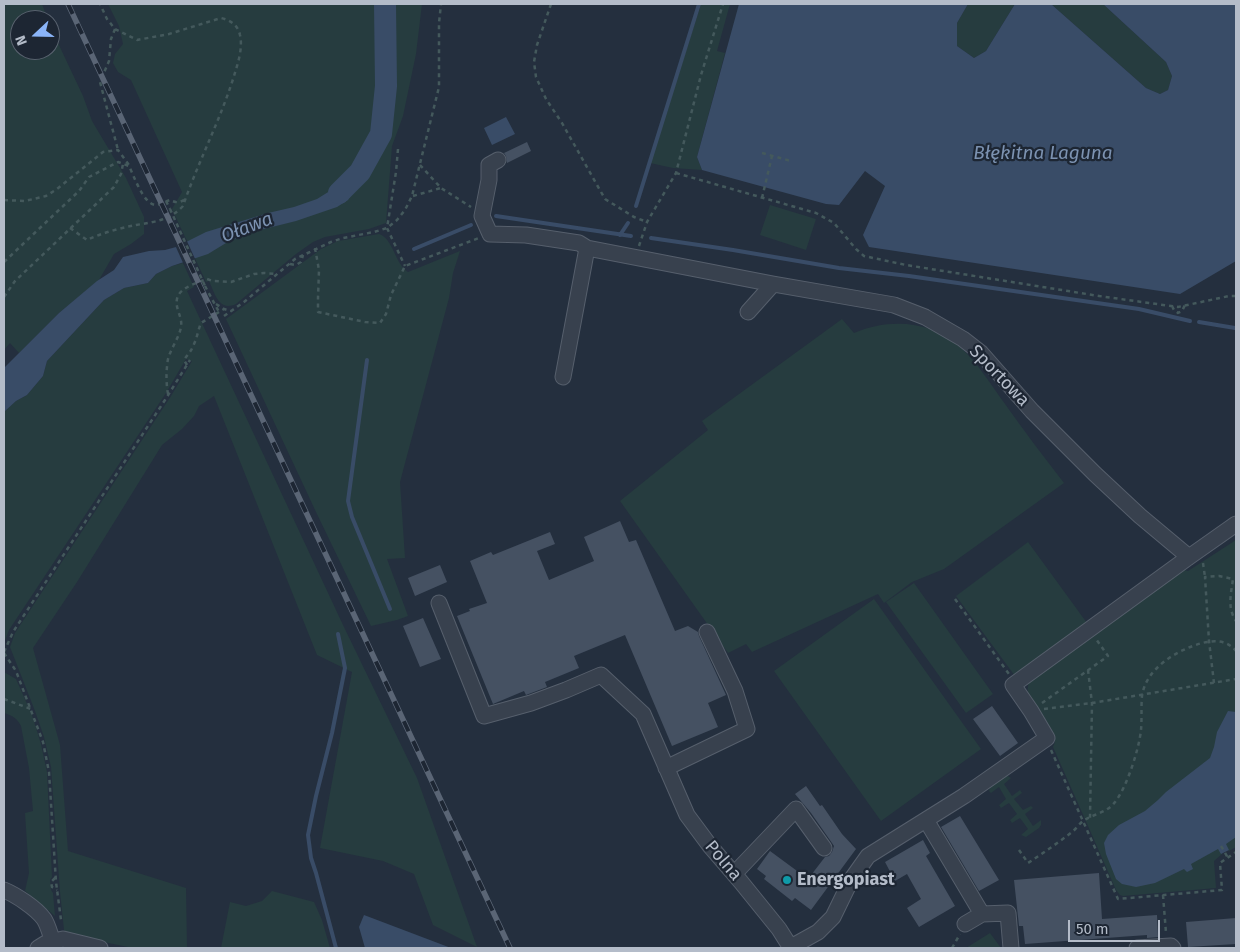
<!DOCTYPE html>
<html>
<head>
<meta charset="utf-8">
<style>
  body { margin:0 }
  #map { position:relative; width:1240px; height:952px; overflow:hidden; background:#242f3e; font-family:"Fira Sans",sans-serif }
  canvas { display:block }
  .frame { position:absolute; inset:0; border:5px solid #b4bcc9; pointer-events:none }
  .north { position:absolute; left:10px; top:10px; width:50px; height:50px; box-sizing:border-box; background:#1d2633; border:1px solid #59626f; border-radius:50%; rotate:249deg; font-size:14px; font-weight:700; line-height:20px; text-align:center; color:#b4bcc9 }
  .north::after { content:''; display:block; margin:auto; width:18px; height:22px; background:#8ab4f8; clip-path:polygon(50% 0,100% 100%,50% 72%,0 100%) }
  .scale { position:absolute; left:1068px; top:920px; width:92px; height:22px; box-sizing:border-box; border:2px solid #b4bcc9; border-top:0; padding-left:6px; font-size:15px; line-height:18px; white-space:nowrap; color:#b4bcc9; -webkit-text-stroke:4px #1d2633; paint-order:stroke }
</style>
</head>
<body>
<div id="map">
<canvas width="1240" height="952"></canvas>
<div class="frame"></div>
<div class="north">N</div>
<div class="scale">50 m</div>
</div>
<script>
const g = document.querySelector('canvas').getContext('2d');
g.lineJoin = 'round';
function fill(path, color) { g.fillStyle = color; g.fill(path, 'evenodd'); }
function trace(path, color, width, dash) { g.strokeStyle = color; g.lineWidth = width; g.lineCap = dash ? 'butt' : 'round'; g.setLineDash(dash || []); g.stroke(path); }
function drawText(font, color, halo, rows, align = 'center') {
  g.font = font + ' "Fira Sans",sans-serif'; g.lineWidth = 4.5; g.setLineDash([]); g.textBaseline = 'middle'; g.strokeStyle = halo; g.fillStyle = color; for (const [text, x, y, turn = 0] of rows) {
    g.save(); g.translate(x, y); g.rotate((+turn || 0) * Math.PI / 180); g.textAlign = isNaN(turn) ? turn : align; if (halo) g.strokeText(text, 0, 0); g.fillText(text, 0, 0); g.restore();
  }
}
fill(new Path2D(`
  M4,4H42L48,20H20V50H50V26L83,96L92,121L126,178L144,217V234L131,244L114,254L99,280L59,313L19,353L10,343L4,350Z
  M108,4H422L416,54L403,116L392,146L386,223L369,229L325,237L313,242L296,254L236,304C219,312 215,294 209,281L206,282L172,209L182,192L131,80L118,72L113,63L115,54L123,44L119,26Z
  M701,4H730L717,51L725,53L697,157L702,170L673,168L650,163Z
  M968,4H1015L986,51L974,58L957,46V23Z
  M1051,4H1103L1166,62L1172,76L1168,90L1160,94L1146,88Z
  M770,205L816,219L806,250L760,235Z
  M379,234C393,238 395,264 408,272L460,251L453,273L449,298L400,482L405,558L387,559L408,616L397,620L371,626L316,512L226,319L321,249L338,241Z
  M183,263L194,287L187,291L343,625L417,778L477,947L433,925L414,874L383,861L320,848L352,672L317,655L214,396L199,406L194,416L182,429L162,445L77,582L33,648L60,745L68,851L186,888L187,948H133L69,935L64,930L60,892L51,767L44,737L35,711L10,647L15,633L171,396L192,361L186,359L166,393L9,630L4,643V412L16,401L27,395L43,376L47,361L104,300L124,288L148,283L156,274L172,266Z
  M842,319L854,333C888,318 932,320 960,347C978,363 991,385 1005,404C1024,431 1044,457 1064,483L944,569L912,582L884,603L878,594L752,652L746,644L728,653L620,501L708,430L702,421Z
  M1236,540V847L1229,851L1225,845L1219,848L1222,854L1214,861L1216,888L1123,896L1120,895L1116,890L1088,826L1053,747L1055,742C1047,730 1030,707 1028,695C1027,690 1028,686 1029,682L1181,569L1188,571Z
  M1028,542L1087,623L1015,676L956,596Z
  M914,583L993,694L966,713L886,602Z
  M874,599L981,749L881,821L774,671Z
  M4,672L16,679L32,715L41,744L47,772L52,877L50,880L51,890L53,893L55,916L25,891L29,873L25,813L33,811L29,768L21,726C17,718 13,716 4,713Z
  M1006,775L1011,778L1004,784L1012,796L1020,790L1022,793L1014,799L1023,810L1031,806L1033,808L1025,814L1033,826L1041,820V825L1039,828L1026,837L1021,835L1028,829L1020,818L1012,823L1010,820L1017,814L1009,803L1001,808L999,805L1006,799L999,787L991,793L989,791L990,787Z
  M272,891L314,902L322,920L330,948H221L230,902L246,906L262,901Z
  M990,933L1001,948H966Z`), '#263c3f');
fill(new Path2D(`
  M739,4H968L957,23V46L974,58L986,51L1015,4H1051L1146,88L1160,94L1168,90L1172,76L1166,62L1103,4H1236V261L1180,294L869,247L863,235L885,186L865,171L839,205L826,204L702,170L697,157Z
  M506,117L515,134L492,145L484,128Z
  M355,168L364,175L348,200L337,207L296,221L248,233L226,243L208,254L172,266L156,274L148,283L124,288L104,300L47,361L43,376L27,395L16,401L4,412V368L59,313L97,281L114,270L123,257L149,251L165,250L176,247L206,232L268,213L294,207L317,199L341,184Z
  M1228,711L1236,712V837L1226,844L1229,850L1221,854L1218,849L1191,864L1193,869L1187,872L1184,869L1155,883L1136,887L1122,884L1116,879L1106,854L1104,843L1108,835L1119,825L1145,811L1158,800L1166,792L1210,758L1214,747L1217,732Z
  M364,915L451,948H365L359,927Z`), '#394c67');
fill(new Path2D(`
  M186,239L196,261L184,265L175,245Z`), '#242f3e');
trace(new Path2D(`
  M636,206L699,4
  M496,216L631,236
  M620,235L628,223
  M651,238L733,250L839,268L909,276L1139,309L1190,321
  M414,249L471,225
  M1199,322L1235,328
  M367,360L348,501L352,517L390,609
  M336,948L316,873L311,858L308,835L316,796L332,733L345,668L338,634`), '#394c67', 4);
trace(new Path2D(`
  M339,193L360,172L381,134L386,86L385,4`), '#394c67', 22);
fill(new Path2D(`
  M527,142L531,151L507,163L506,156L504,153Z
  M620,521L629,542L636,540L675,631L688,626L698,632L699,636L726,695L708,703L718,727L672,746L625,635L574,656L579,668L545,682L547,687L526,695L524,691L493,704L457,616L470,611L469,609L487,603L470,561L491,552L493,555L550,532L555,544L537,551L549,580L594,561L584,537Z
  M440,565L447,582L415,596L408,578Z
  M423,618L441,659L420,667L403,626Z
  M992,706L1018,743L1000,756L973,719Z
  M806,786L820,806L822,805L842,834L856,849L811,910L795,898L792,901L764,879L766,876L757,869L770,851L808,879L825,857L829,856L832,852L834,846L832,843L811,813L795,794Z
  M960,816L999,880L979,891L941,827Z
  M923,840L930,853L926,856L955,906L919,927L907,908L921,899L907,874L895,881L885,862Z
  M1099,873L1102,919L1157,915L1158,937L1147,938V935L1025,944L1023,926H1019L1014,880Z
  M1236,918V944L1188,947L1186,922Z`), '#455162');
const minor = new Path2D(`
  M498,160L489,165V180L482,216L490,234L526,235L579,243L587,248L773,284L894,305L925,317L963,339L981,353L1032,411L1095,474L1140,516L1189,557
  M748,312L773,284
  M563,377L587,248
  M439,603L484,716L531,703L566,690L601,675L643,714L687,815L710,846L741,882L779,929L791,948
  M666,768L747,729L735,691L707,632
  M926,820L982,914
  M734,874L796,809L824,848
  M4,890C16,895 36,908 44,919C48,925 50,934 53,942
  M965,924L982,914L1008,913L1011,948
  M791,947L818,932L833,917L851,880L868,856L964,796L1047,738L1031,711L1013,685L1189,557L1236,524
  M38,948L46,943L63,939L100,948
  M1137,948L1171,946L1173,948`);
trace(minor, '#565f6c', 17);
trace(new Path2D(`
  M551,4L537,45L534,62L536,77L546,99L562,123L605,199L634,217L647,222
  M115,29L111,39L109,61L100,82L118,150
  M398,149L396,172L387,228L405,266
  M762,153L791,161
  M420,165L441,188L471,207
  M676,173L816,213L834,223L856,249L864,256L906,265L1099,296L1178,307L1229,296H1236
  M413,196L441,188
  M762,198L772,156
  M4,200L25,201L46,196L57,189L103,152L118,150L129,165
  M166,201L170,209
  M70,228L87,240C102,233 120,228 136,225C155,222 170,220 183,206C198,162 220,121 234,76C238,63 243,48 240,35C238,25 230,20 221,18L169,34L137,40L115,29L107,19L100,4
  M639,246L647,222L676,173L701,75L723,4
  M315,248L319,270L318,298V312L365,322L380,323L386,314L391,295L405,266L479,238
  M4,262L79,191L89,177L118,162L129,166C134,176 143,203 155,205C160,205 166,201 170,200C176,203 180,203 185,199
  M290,264L296,265L301,262L303,255
  M205,286L219,312
  M4,297L15,281L114,187L121,174L123,164
  M216,304L224,309L231,311
  M1172,306L1174,310L1178,313L1182,311L1185,305
  M224,316L244,302L295,259L331,242L343,238L374,232L387,228L397,220L405,210L412,196L439,87V23L441,4
  M187,365L184,360C187,355 191,352 193,346C197,339 198,330 201,323L224,309
  M168,394C166,383 166,371 168,359C171,348 179,338 181,327C183,316 173,307 178,296C182,287 199,282 207,279L213,281L231,282L254,274L264,273L277,274
  M1203,563L1205,577
  M955,599L1009,674
  M4,652L13,632L165,400L190,360
  M4,653L16,671L43,742L49,772L56,882L61,920
  M1088,670L1092,703L1090,818
  M1214,683L1209,641L1205,577L1219,576L1233,579C1231,594 1227,608 1236,621
  M4,699L31,709
  M1042,703L1108,656L1096,639
  M1044,709L1092,703L1236,679
  M1051,750L1118,899L1222,890L1220,863L1236,852
  M1221,846L1228,858
  M1019,850L1028,863C1043,853 1058,843 1072,832C1076,829 1079,824 1083,821C1093,814 1107,813 1115,802C1127,787 1139,749 1141,730C1142,719 1141,707 1142,696C1146,668 1177,650 1202,643C1215,640 1227,640 1236,651
  M55,878L51,882L52,887L57,890
  M1163,895L1166,933
  M952,948L960,934`), '#44595c', 2.5, [4, 4]);
trace(minor, '#38414e', 15);
const rail = new Path2D(`
  M68,4L510,948`);
trace(rail, '#5a6575', 5.5);
trace(rail, '#1d2633', 4, [11]);
trace(new Path2D(`
  M170,209L205,286`), '#44595c', 2.5, [4, 4]);
for (const [x, y, r, color] of [
  [787,880,5,"#0f9aa8"]
]) { const dot = new Path2D(); dot.arc(x, y, r, 0, 2 * Math.PI); g.fillStyle = color; g.fill(dot); trace(dot, '#1d2633', 2); }
drawText('18px', '#b4bcc9', '#1d2633', [
  ["Sportowa",999,376,46],
  ["Polna",723,861,50]
]);
drawText('bold 18px', '#b4bcc9', '#1d2633', [
  ["Energopiast",797,880]
], 'left');
drawText('italic 19px', '#7c92b1', '#1d2633', [
  ["Błękitna Laguna",1043,154],
  ["Oława",247,228,-21]
]);
</script>
</body>
</html>
